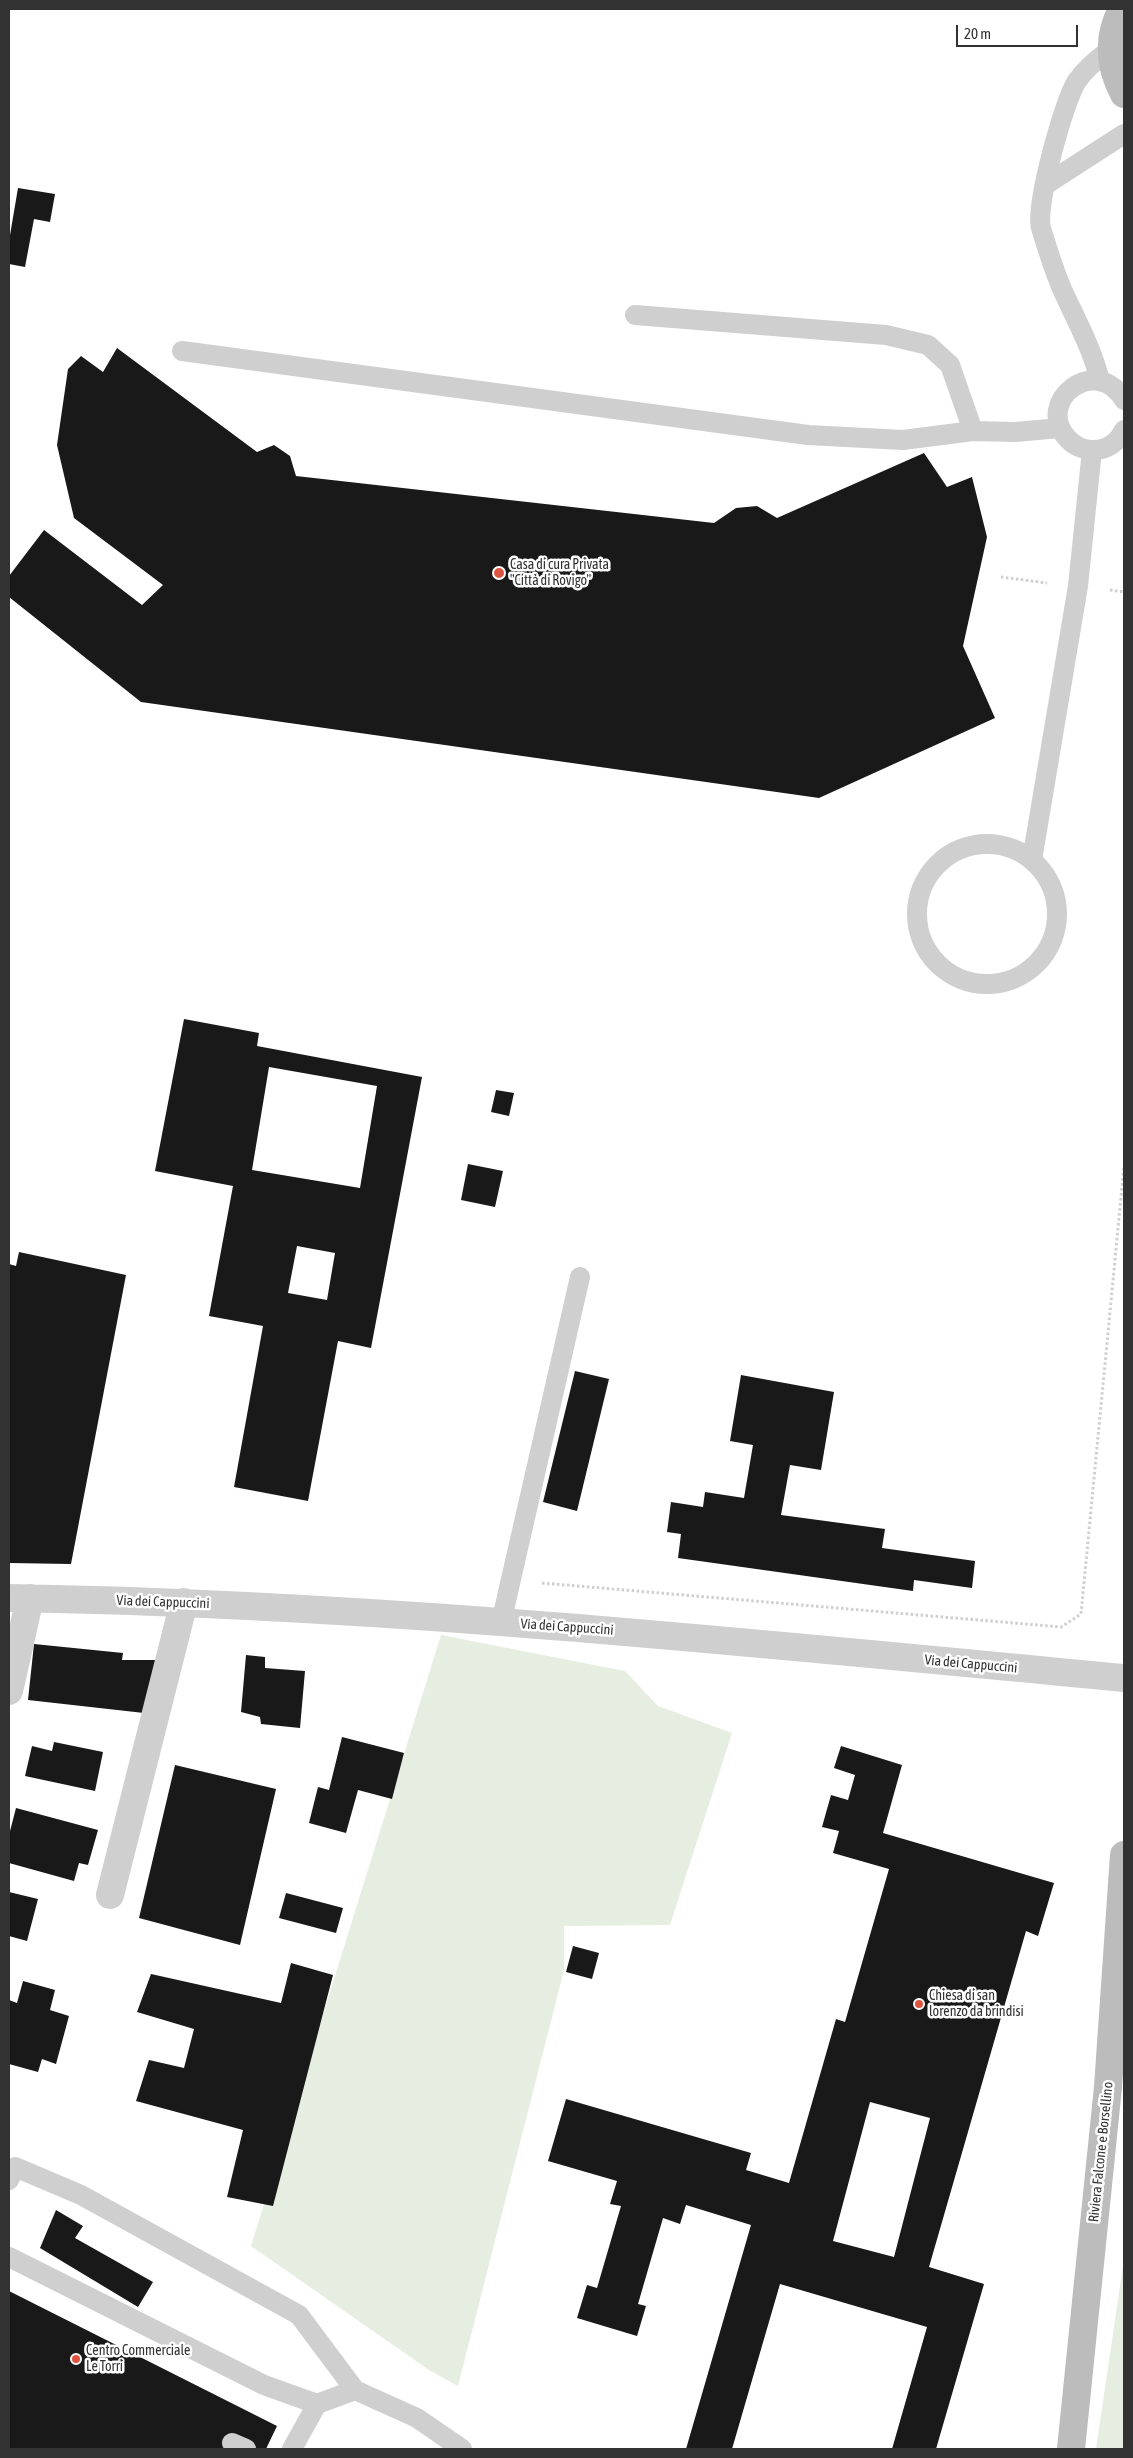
<!DOCTYPE html>
<html>
<head>
<meta charset="utf-8">
<style>
  body { margin:0 }
  #map { position:relative; width:1133px; height:2458px; overflow:hidden; background:#fff; font-family:"Asap Condensed",sans-serif }
  canvas { display:block }
  .frame { position:absolute; inset:0; border:10px solid #323232; pointer-events:none }
  .scale { position:absolute; left:956px; top:25px; width:122px; height:22px; box-sizing:border-box; border:2px solid #323232; border-top:0; padding-left:6px; font-size:15px; line-height:18px; white-space:nowrap; color:#323232; -webkit-text-stroke:4px #fff; paint-order:stroke }
</style>
</head>
<body>
<div id="map">
<canvas width="1133" height="2458"></canvas>
<div class="frame"></div>
<div class="scale">20 m</div>
</div>
<script>
const g = document.querySelector('canvas').getContext('2d');
g.lineJoin = 'round';
function fill(path, color) { g.fillStyle = color; g.fill(path, 'evenodd'); }
function trace(path, color, width, dash) { g.strokeStyle = color; g.lineWidth = width; g.lineCap = dash ? 'butt' : 'round'; g.setLineDash(dash || []); g.stroke(path); }
function drawText(font, color, halo, rows, align = 'center') {
  g.font = font + ' "Asap Condensed",sans-serif'; g.lineWidth = 5; g.setLineDash([]); g.textBaseline = 'middle'; g.strokeStyle = halo; g.fillStyle = color; for (const [text, x, y, turn = 0] of rows) {
    g.save(); g.translate(x, y); g.rotate((+turn || 0) * Math.PI / 180); g.textAlign = isNaN(turn) ? turn : align; if (halo) g.strokeText(text, 0, 0); g.fillText(text, 0, 0); g.restore();
  }
}
fill(new Path2D(`
  M441,1635L625,1671L658,1706L732,1733L670,1925L564,1926V1970L458,2386L429,2370L251,2246Z
  M1124,2259V2449H1096Z`), '#e5eee1');
fill(new Path2D(`
  M18,188L55,194L50,222L34,219L25,267L9,264V241Z
  M117,348L257,452L274,445L290,456L296,476L714,523L736,508L757,506L777,518L924,453L947,487L972,477L987,537L963,646L995,718L819,798L141,702L9,597V576L44,530L142,605L163,585L74,518L57,445L68,369L81,356L103,372Z
  M184,1019L259,1033L257,1046L422,1077L371,1348L338,1341L308,1501L234,1487L263,1326L209,1316L233,1186L155,1171ZM269,1067L377,1086L360,1188L252,1170ZM297,1246L335,1253L327,1300L288,1293Z
  M496,1090L514,1093L509,1116L491,1112Z
  M468,1164L503,1171L495,1207L461,1200Z
  M19,1252L126,1275L71,1564L9,1563V1264L16,1266Z
  M575,1371L609,1379L577,1511L543,1502Z
  M741,1375L834,1392L821,1470L790,1465L781,1515L885,1529L882,1548L975,1561L972,1588L914,1580L913,1591L678,1558L681,1534L667,1532L671,1502L703,1507L705,1492L744,1498L753,1445L730,1441Z
  M34,1644L123,1653L122,1660H157L144,1713L28,1700Z
  M246,1655L265,1657V1668L305,1671L300,1728L261,1724L260,1717L241,1712Z
  M342,1737L404,1753L392,1799L358,1790L346,1833L309,1823L318,1787L329,1790Z
  M54,1742L103,1752L95,1791L25,1776L32,1746L52,1751Z
  M841,1746L902,1765L883,1833L1054,1883L1038,1936L1026,1931L929,2267L984,2284L936,2449H892L927,2327L780,2284L732,2449H686L751,2225L686,2205L680,2224L663,2218L638,2304L646,2306L637,2336L577,2318L587,2285L597,2288L621,2206L610,2204L617,2181L548,2161L566,2099L751,2153L746,2170L789,2183L836,2019L845,2022L889,1869L833,1853L839,1831L822,1827L831,1795L848,1800L855,1775L834,1768ZM870,2102L930,2118L894,2257L833,2241Z
  M175,1765L276,1789L240,1945L139,1918Z
  M16,1808L98,1830L88,1865L79,1863L74,1881L9,1863V1835Z
  M9,1892L38,1899L27,1941L9,1936Z
  M286,1893L343,1908L336,1933L279,1918Z
  M573,1946L599,1953L592,1979L566,1972Z
  M291,1963L333,1975L273,2206L227,2197L243,2130L136,2101L149,2060L184,2068L194,2029L137,2012L151,1974L281,2003Z
  M23,1981L55,1990L50,2010L69,2016L56,2064L42,2059L38,2072L9,2064V2000L17,2003Z
  M56,2210L83,2226L75,2238L153,2282L138,2307L40,2248Z
  M9,2291L277,2426L266,2449H9Z`), '#191919');
trace(new Path2D(`
  M1001,577L1047,583
  M1110,590L1124,592
  M542,1583L1061,1627L1081,1614L1124,1166`), '#cfcfcf', 3, [2.5, 2.5]);
trace(new Path2D(`
  M1045,185L1124,134
  M635,315L886,335L928,345L950,365L973,431
  M182,351L808,435L903,440L973,431L1015,432L1060,428
  M1100,381C1092,348 1076,320 1062,289C1054,270 1047,248 1041,228C1035,206 1064,100 1077,81C1086,68 1097,59 1110,50
  M1124,400C1096,353 1034,401 1067,438C1073,445 1084,451 1094,450C1107,450 1118,442 1124,430
  M917 914a70 70 0 1 1 140 0a70 70 0 1 1-140 0Z
  M1032,860L1078,586L1092,450
  M501,1623L580,1277
  M9,2180L15,2167L81,2195L299,2315L355,2390L417,2418L462,2449
  M9,2257L264,2385L317,2404L355,2390
  M232,2443L246,2449
  M292,2449L317,2404`), '#cfcfcf', 20);
trace(new Path2D(`
  M9,1598C382,1604 753,1643 1124,1678
  M9,1691L30,1598
  M110,1895L184,1602`), '#cfcfcf', 28);
trace(new Path2D(`
  M1122,9C1107,38 1109,66 1124,94
  M1071,2449L1108,2087L1124,1855`), '#bcbcbc', 28);
for (const [x, y, r, color] of [
  [499,573,6,"#dd5540"],
  [919,2004,5,"#dd5540"],
  [76,2359,5,"#dd5540"]
]) { const dot = new Path2D(); dot.arc(x, y, r, 0, 2 * Math.PI); g.fillStyle = color; g.fill(dot); trace(dot, '#fff', 2); }
drawText('14px', '#323232', '#fff', [
  ["Casa di cura Privata",510,565],
  ["\"Città di Rovigo\"",510,581],
  ["Chiesa di san",929,1996],
  ["lorenzo da brindisi",929,2012],
  ["Centro Commerciale",86,2351],
  ["Le Torri",86,2367]
], 'left');
drawText('14px', '#323232', '#fff', [
  ["Via dei Cappuccini",163,1602,2],
  ["Via dei Cappuccini",567,1627,4],
  ["Via dei Cappuccini",971,1664,5],
  ["Riviera Falcone e Borsellino",1101,2152,-84]
]);
</script>
</body>
</html>
